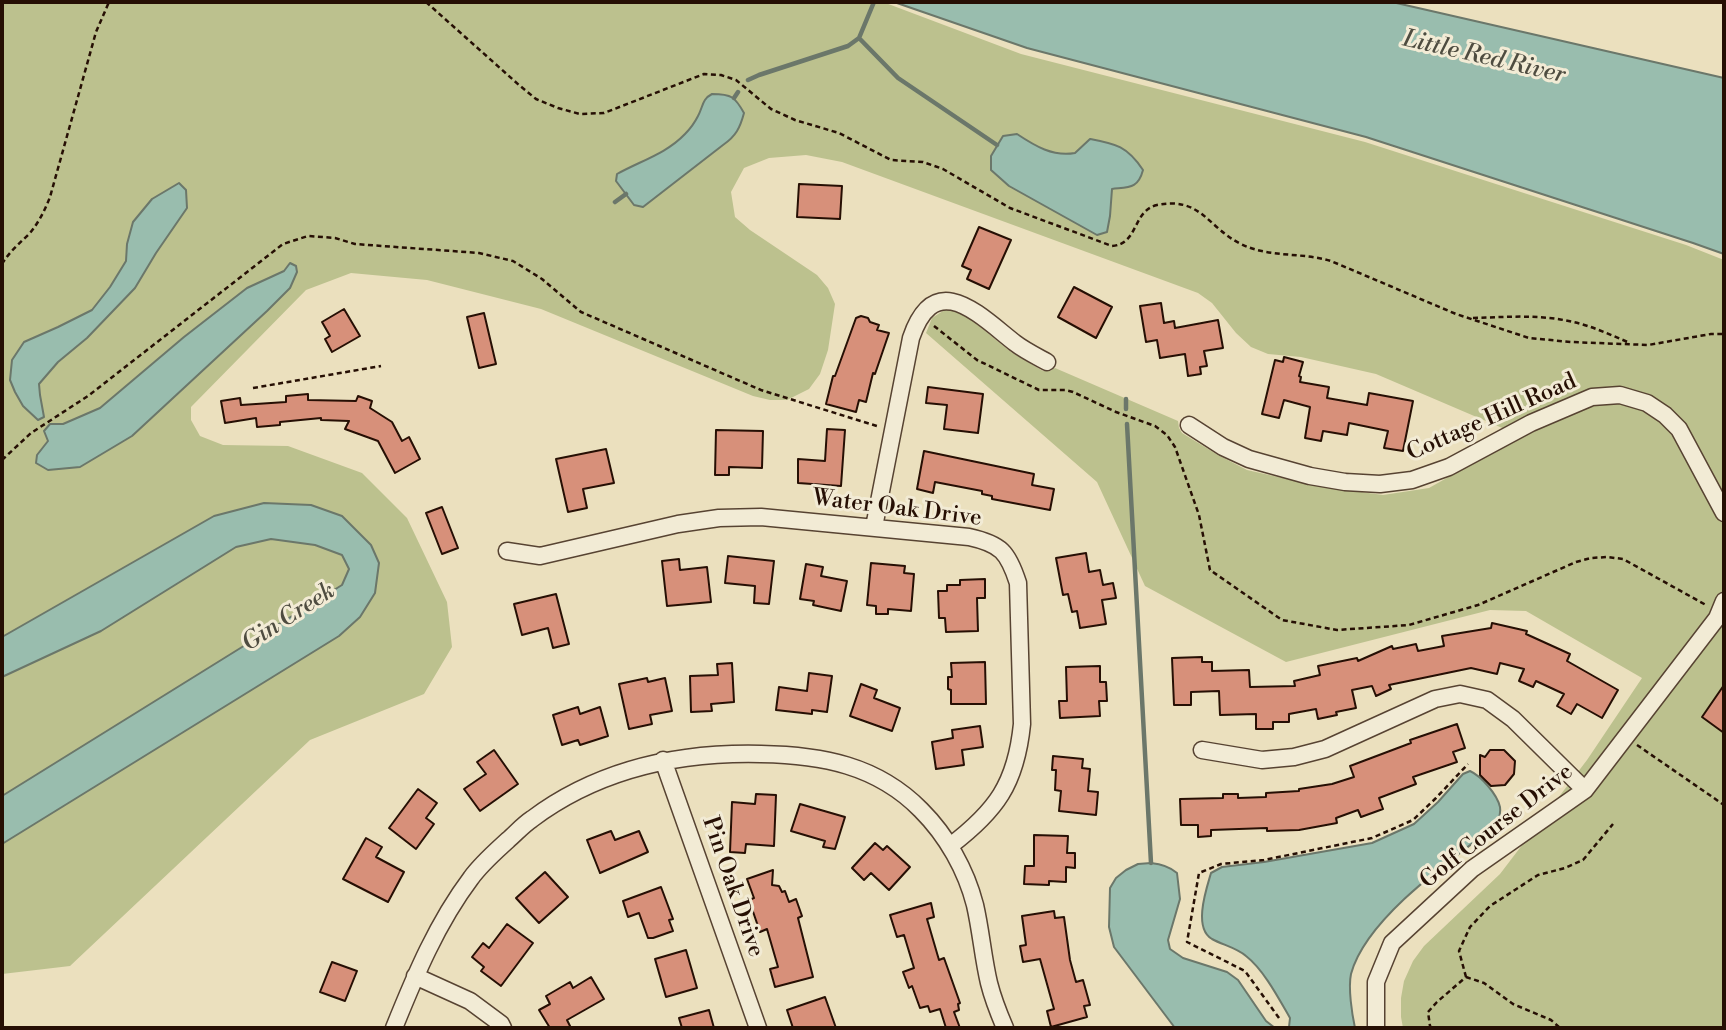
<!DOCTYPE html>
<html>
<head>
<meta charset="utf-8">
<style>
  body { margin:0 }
  #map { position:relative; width:1726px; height:1030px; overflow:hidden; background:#ebe0be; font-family:"Libre Bodoni",serif }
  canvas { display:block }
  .frame { position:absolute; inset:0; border:4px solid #260f04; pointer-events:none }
</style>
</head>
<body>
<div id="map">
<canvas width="1726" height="1030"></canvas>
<div class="frame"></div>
</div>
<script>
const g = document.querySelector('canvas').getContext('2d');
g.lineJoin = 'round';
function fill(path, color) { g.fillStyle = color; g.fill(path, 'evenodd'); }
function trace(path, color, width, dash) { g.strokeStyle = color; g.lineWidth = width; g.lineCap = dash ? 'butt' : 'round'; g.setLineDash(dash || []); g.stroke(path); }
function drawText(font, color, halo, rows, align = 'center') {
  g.font = font + ' "Libre Bodoni",serif'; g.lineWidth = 6; g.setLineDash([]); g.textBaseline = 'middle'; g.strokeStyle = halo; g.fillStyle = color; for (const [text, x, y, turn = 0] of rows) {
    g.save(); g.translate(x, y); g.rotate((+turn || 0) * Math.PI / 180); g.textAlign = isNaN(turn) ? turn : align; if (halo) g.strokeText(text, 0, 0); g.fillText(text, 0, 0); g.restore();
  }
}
fill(new Path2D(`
  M2,2H883L1021,54L1365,142L1686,245L1724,260V1028H1403L1401,1017V998L1404,981L1413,961L1424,946L1500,874L1587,760L1642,678L1526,611L1490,610L1286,662L1145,586L1097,482L926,333L932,318L946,309L964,314L1011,352L1043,371H1050L1055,368L1178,421L1179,428L1182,433L1218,455L1247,470L1318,486L1383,495L1429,488L1521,436L1376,374L1301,357L1268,354L1251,347L1236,333L1212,303L1198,293L842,162L806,155L769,158L744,168L731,192L735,217L750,230L817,275L828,288L835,304L828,350L820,374L809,389L787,400H770L753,396L541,309L427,280L351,273L306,290L191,407V420L200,436L223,445L288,446L362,473L407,518L447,602L452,647L424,694L310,740L70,966L2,974V844L339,636L375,593L311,505L2,637Z
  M271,539L315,545L342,555L349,569L342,585L2,796V677L101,631L236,547Z`), '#bcc18e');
const water = new Path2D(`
  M894,2H1392L1724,78V254L1693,243L1366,137L1027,48Z
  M712,94C732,94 735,97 744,113C740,128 736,136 723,145L643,207L634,205L616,181L617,174C640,161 666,154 685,134C689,130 695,122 698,116C703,107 702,99 712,94Z
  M1017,134C1035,146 1053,157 1075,153L1090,139C1116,144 1127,146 1143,170C1138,189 1129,187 1112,189L1110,216L1107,232L1097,235L1009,186L991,170V156L1003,136Z
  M179,183L186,190L187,208L156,253L135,288L87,338L58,362L39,384L40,395L44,417L38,420L23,406L15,392L10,380L12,360L24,342L58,327L92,310L110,287L126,261L127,244L133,222L152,199Z
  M290,263L296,266L297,272L290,288L267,311L132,436L80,467L48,470L36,463L37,455L48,441L44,431L50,424H63L100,408L184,337L247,288L284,271Z
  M264,503L311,505L342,516L371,545L379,563L375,593L360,617L339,636L2,844V796L342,585L349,569L342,555L315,545L271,539L236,547L101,631L2,677V637L214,516Z
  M1470,771C1481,776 1497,794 1500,807C1501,812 1499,819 1497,825C1452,859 1366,918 1351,974C1348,988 1352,1014 1355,1028H1287L1289,1027L1290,1018C1279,999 1264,970 1246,956C1237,948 1223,945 1212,939C1193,928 1206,890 1211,873L1222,867L1264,862L1372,843L1414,824L1438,802L1463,774Z
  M1151,863C1161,864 1169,866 1177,873L1180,899L1168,940L1170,949L1183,958L1227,972L1238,980L1266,1021L1275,1028H1175L1114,947L1109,927L1110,888L1116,878L1126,870L1138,864Z`);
fill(water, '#99bdae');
trace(water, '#6b776a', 2);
trace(new Path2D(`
  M859,38L898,78L997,145
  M748,80L759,75L848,46L859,38L874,2
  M734,98L738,92
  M615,202L626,194
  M1126,399V409
  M1127,424L1151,863`), '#6b776a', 4.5);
const building = new Path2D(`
  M799,184L842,186L840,219L797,217Z
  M979,227L1011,240L989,289L967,279L971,270L962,266Z
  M1074,287L1112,307L1096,338L1058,317Z
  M1161,303L1164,323L1174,321L1175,328L1218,320L1223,348L1204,351L1207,366L1200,367L1201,374L1188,376L1185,354L1160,358L1157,340L1146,342L1140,306Z
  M344,309L360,336L332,352L325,339L330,336L322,322Z
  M484,313L496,364L479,368L467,317Z
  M861,316L868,318L870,322L879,325L877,330L889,333L875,374L873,373L866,402L859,400L856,412L826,404L833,376H835L856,318Z
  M1284,357L1303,362L1299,376L1301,377L1300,382L1329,387L1327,398L1367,405L1369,393L1413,401L1403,451L1384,448L1388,431L1349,423L1347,435L1323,431L1321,441L1305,438L1310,407L1284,400L1279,418L1262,414L1275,360L1283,362Z
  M928,387L983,394L978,433L944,429L947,405L926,403Z
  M308,394V400L356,401L358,396L372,401L370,408L392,422L402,441L409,437L420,459L395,473L378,441L345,429L349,421L321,420V418L280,422V425L257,427L256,418L225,423L221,401L240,398L241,405L286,402V396Z
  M827,429L845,430L841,486L798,483V459L825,461Z
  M716,430L763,431L762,468L729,467V475H715Z
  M606,449L614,483L583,489L587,508L568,512L556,459Z
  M924,451L1034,474L1032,485L1054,489L1050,510L992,499V496L982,494V491L935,482L933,493L917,489Z
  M442,507L458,548L442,554L426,513Z
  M1086,553L1089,572L1100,570L1103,585L1113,583L1116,598L1102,600L1106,624L1080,628L1077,611L1072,612L1068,594L1063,595L1056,558Z
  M728,556L774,561L769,604L754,603L755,586L725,583Z
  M679,559L680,570L707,567L711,602L667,606L662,561Z
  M871,563L905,566L904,573L914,574L911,611L888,609V614H876V606L867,605Z
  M806,564L823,567L821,576L847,581L841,611L813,605L814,601L800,599Z
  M985,579V598H977L978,631L946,632L945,618H939L938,591H947V585H960V580Z
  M556,594L569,644L553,648L548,628L522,635L514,604Z
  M1492,623L1527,631L1526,634L1570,654L1567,661L1618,690L1602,718L1577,704L1571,714L1557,706L1564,694L1536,681L1533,687L1519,681L1524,669L1500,663L1497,674L1471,668L1389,685L1391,689L1376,696L1372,686L1352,690L1356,708L1336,712L1337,715L1318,719L1316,709L1289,714V722H1273V729H1256V714L1220,715L1219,691L1191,692V705H1174L1172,658L1202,657V662H1212V671L1249,670L1250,687L1295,686L1294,681L1320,675L1318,666L1357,658L1358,661L1392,646L1393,649L1416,644L1418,651L1444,646L1442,636L1491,628Z
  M985,662L986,704H951V690L948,689V677H952L951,663Z
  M732,663L734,702L711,704L712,711L691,712L690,676L718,675L717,664Z
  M1100,666V682H1106L1107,701H1099L1100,716L1060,718L1059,701H1067L1066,667Z
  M809,673L832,676L827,712L812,710V714L776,710L779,687L807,691Z
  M647,678L648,682L665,678L672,711L650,715L652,724L629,729L619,684Z
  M861,684L877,690L874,698L900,708L892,731L850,716Z
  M1724,685V733L1702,717Z
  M578,707L580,714L600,707L608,736L580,745L578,740L562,745L553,715Z
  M1457,724L1465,748L1453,752L1457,762L1413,777L1416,784L1379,798L1383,809L1361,817L1358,810L1336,818L1337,823L1299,830L1267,831V828L1211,830V836L1198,837V825H1181L1180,799L1223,798V794H1238V798L1266,797V793L1299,791V789L1332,784L1354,777L1350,766L1411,743L1410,740Z
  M980,726L983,747L962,750L964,765L936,769L932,742L953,738L952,730Z
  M494,750L518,784L480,811L464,789L486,774L477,762Z
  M1490,750H1504L1515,761L1514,774L1505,785L1491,786L1480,775V755L1485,757Z
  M1053,756L1083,759L1082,768L1090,769L1088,791L1098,792L1096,815L1059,811L1061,791L1055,790L1056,770H1052Z
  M418,789L437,803L426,818L434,824L416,849L389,828Z
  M756,794L776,795L774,846L746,844L745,853L730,852L732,802L755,804Z
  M800,804L845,817L835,849L823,847L825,841L791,831Z
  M611,831L615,840L639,831L648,852L600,873L587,840Z
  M1034,835L1068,836L1067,853H1075V868L1066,867V882L1049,881V885L1024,884L1025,866H1034Z
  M366,838L382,847L376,857L404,872L388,902L343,879Z
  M875,843L883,850L887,846L910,867L889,890L871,873L864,880L852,868Z
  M773,870L772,885L779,886L782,892L785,891L789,902L796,899L802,916L798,918L813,977L775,987L770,969L778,967L767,929L760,932L749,900L754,898L747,879Z
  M545,872L568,897L539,923L516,898Z
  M661,887L673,919L669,920L673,931L653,938H648L639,913L628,917L623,901Z
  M931,903L934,917L927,919L939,960L944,958L960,1003L958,1004L959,1010L954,1012L960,1028H946L940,1009L930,1012L928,1006L920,1008L912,986L909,988L903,972L914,968L904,935L897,937L890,915Z
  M1054,911L1055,918L1064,917L1070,960L1076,982L1083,980L1090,1005L1084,1006L1087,1017L1051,1027L1047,1011L1054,1009L1040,959L1023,962L1020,946L1026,945L1022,916Z
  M507,924L533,943L501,986L481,971L484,967L472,957L483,943L489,948Z
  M686,950L697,988L666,997L655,959Z
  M332,962L357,971L345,1001L320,992Z
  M591,977L604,999L567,1020L571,1028H550L539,1010L550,1004L546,996L570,982L573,988Z
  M825,997L836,1028H793L787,1010Z
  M709,1010L714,1028H682L679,1018Z`);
fill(building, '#d7907a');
trace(building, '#260f04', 2);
const minor = new Path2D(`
  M1189,425L1223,447L1249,459L1310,476L1345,482L1380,484L1412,480L1449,467L1531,423L1592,397L1620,395L1647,403L1665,415L1679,429L1724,513
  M874,527L911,338C935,268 978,314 1015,343C1024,350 1036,356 1047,362
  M507,551L540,556L678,524L719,518L761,517L969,537C1001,544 1008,552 1018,583L1022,724C1016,784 996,811 950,846
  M1202,750L1262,760L1294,757L1325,749L1435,699L1460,694L1487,700L1513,719L1585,790
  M663,760L758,1028
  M415,976L470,1001L501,1024L503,1028
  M394,1028C415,976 437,923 471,878C481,864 495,852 508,840C516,833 523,825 532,819C599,769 679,752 761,754C821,755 877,765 921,810C947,836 966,870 975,905C981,931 983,958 989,983C993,999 999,1014 1005,1028
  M1376,1028V982L1392,943L1472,869L1585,790L1717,618L1724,601`);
trace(minor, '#574332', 19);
trace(new Path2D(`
  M426,2L519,85L536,99L558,108L580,114L604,113L704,74L721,75L736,80L771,109L795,120L839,133L891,160L923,162L943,169L1010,208L1112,246C1139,244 1132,211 1157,205C1201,196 1208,228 1241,244C1269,258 1302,252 1331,261L1456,314L1529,338L1571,342L1648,345L1711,334H1724
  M2,264C9,252 20,243 30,233C39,222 45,210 50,197L96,32L109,2
  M2,310V322
  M1473,318C1506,317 1540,314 1573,322C1592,326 1611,335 1630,343
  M934,326L977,360L1039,390H1065L1073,392L1116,412L1155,426L1167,435L1175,447L1199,515L1210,570L1282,620L1337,630L1409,625L1478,605L1576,562L1591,558L1607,557L1623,559L1706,605
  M253,388L381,366
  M2,460L31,433L88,396L283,244L308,236L335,238L355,244L479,253L513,261L542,279L581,312L761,390L880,427
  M1637,745L1724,805
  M1466,977L1459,951L1470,927L1490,906L1538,875L1565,868L1583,860L1613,824
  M1466,977L1484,983L1513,1004L1551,1020L1560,1028
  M1279,1018L1245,971L1187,942L1199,873L1221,864L1264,860L1372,838L1413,820L1436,798L1468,764
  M1432,1028L1430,1026L1428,1012L1437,1002L1466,977`), '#260f04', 2.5, [5, 3.5]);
trace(minor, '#f2ebd5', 16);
drawText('23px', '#260f04', '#f2ebd5', [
  ["Cottage Hill Road",1492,418,-24],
  ["Water Oak Drive",897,509,7],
  ["Golf Course Drive",1497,827,-38],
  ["Pin Oak Drive",732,887,71]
]);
drawText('italic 24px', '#4e4c40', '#f2ebd5', [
  ["Little Red River",1484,58,13],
  ["Gin Creek",289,618,-33]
]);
</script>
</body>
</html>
